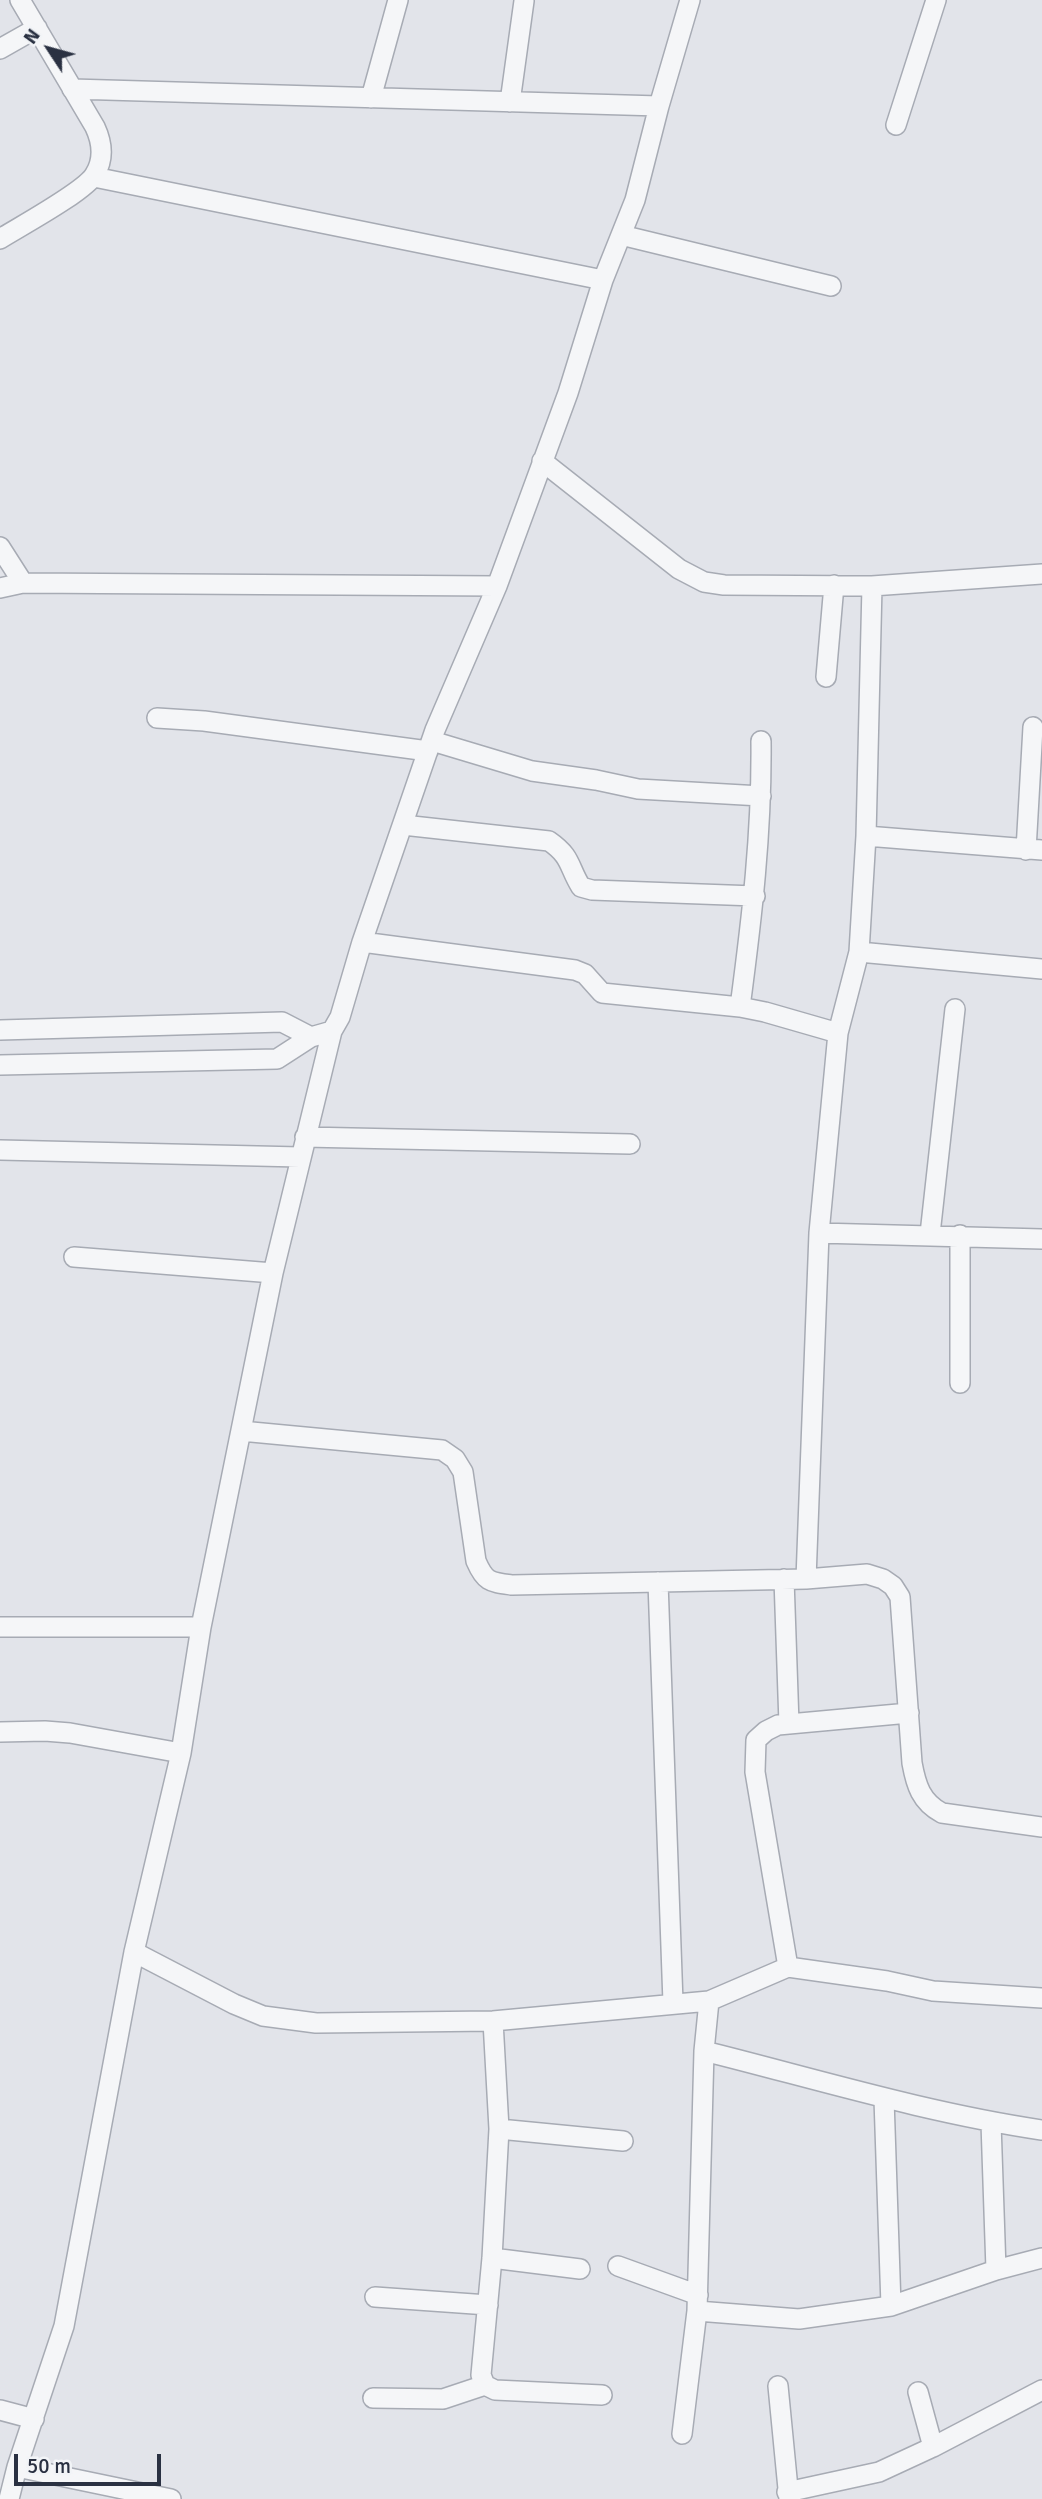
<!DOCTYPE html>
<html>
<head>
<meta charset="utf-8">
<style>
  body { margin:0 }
  #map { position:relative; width:1042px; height:2499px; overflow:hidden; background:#e2e4ea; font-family:Signika,sans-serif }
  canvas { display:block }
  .north { position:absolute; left:14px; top:14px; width:70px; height:70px; -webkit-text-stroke:5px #f2f4f7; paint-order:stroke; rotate:306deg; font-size:19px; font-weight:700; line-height:28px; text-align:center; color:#2a3142 }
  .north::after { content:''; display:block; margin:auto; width:24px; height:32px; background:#2a3142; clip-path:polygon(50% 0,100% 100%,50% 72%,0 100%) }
  .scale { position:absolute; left:14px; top:2454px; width:147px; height:32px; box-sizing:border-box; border:4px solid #2a3142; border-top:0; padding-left:9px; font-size:21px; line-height:24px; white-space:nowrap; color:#2a3142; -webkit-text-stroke:5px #f2f4f7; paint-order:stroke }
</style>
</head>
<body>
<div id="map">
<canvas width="1042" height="2499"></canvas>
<div class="north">N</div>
<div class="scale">50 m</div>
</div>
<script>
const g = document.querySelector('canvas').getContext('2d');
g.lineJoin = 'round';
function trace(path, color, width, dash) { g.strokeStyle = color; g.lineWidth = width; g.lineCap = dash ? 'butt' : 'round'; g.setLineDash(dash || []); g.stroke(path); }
const minor = new Path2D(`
  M0,49L37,28
  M72,89L659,106
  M371,98L398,0
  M510,102L524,1
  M896,125L936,0
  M94,177L603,280
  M621,235L831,286
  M0,239C19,227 86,191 95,174C104,159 102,142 95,127L20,0
  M542,461L679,569L704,582L724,585L872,586L1042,574
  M0,547L23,583
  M0,588L23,583L497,586
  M826,677L834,585
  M157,718L204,721L428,751
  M432,741L532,771L596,780L638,789L761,796
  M761,741C762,832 752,917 740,1007L765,1012L838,1033
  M403,825L549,841C572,857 568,866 581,887L592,890L755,896
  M866,836L1042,850
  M1026,850L1033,727
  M362,942L575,970L585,974L602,993L740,1007
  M859,952L1042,969
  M0,1030L282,1022L311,1037
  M0,1065L277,1059L311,1037L332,1031L340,1017L362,942L435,730L497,586L568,393L603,280L635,200L659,106L690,0
  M305,1137L630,1144
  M0,1150L300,1157
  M819,1233L1042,1239
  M930,1234L955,1009
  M960,1235V1383
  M74,1257L273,1273
  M241,1431L442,1450L455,1459L463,1472L476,1561C485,1582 490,1582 512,1585L806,1579L867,1574L883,1579L893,1586L900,1597L912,1763C916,1785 921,1802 942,1813L1042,1827
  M784,1579L789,1724
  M806,1579L819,1233L838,1033L859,952L866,836L872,586
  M658,1582L673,2003
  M0,1627H201
  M0,1732L45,1731L70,1733L181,1753
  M134,1952L234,2004L263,2016L316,2023L493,2021L709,2001L788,1967L887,1981L933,1991L1042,1998
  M788,1967L755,1772L756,1740L766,1731L778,1725L909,1713
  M493,2021L499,2129L492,2258L481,2375L485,2385L495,2390L602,2395
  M704,2051C816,2079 927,2113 1042,2130
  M991,2123L996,2270
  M499,2129L623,2141
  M492,2258L580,2269
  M618,2266L698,2295
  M375,2297L488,2305
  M891,2306L996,2270L1042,2258
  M697,2311L799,2319L891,2306L884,2099
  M778,2386L789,2499
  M918,2392L933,2447
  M373,2398L443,2399L485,2385
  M0,2410L34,2419
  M682,2434L697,2311L704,2051L709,2001
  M17,2467L171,2499
  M787,2492L879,2472L933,2447L1042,2390
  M9,2499L17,2467L64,2326L134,1952L181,1753L201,1627L273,1273L332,1031`);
trace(minor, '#a7abb4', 22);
trace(minor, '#f5f6f8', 19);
</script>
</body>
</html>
